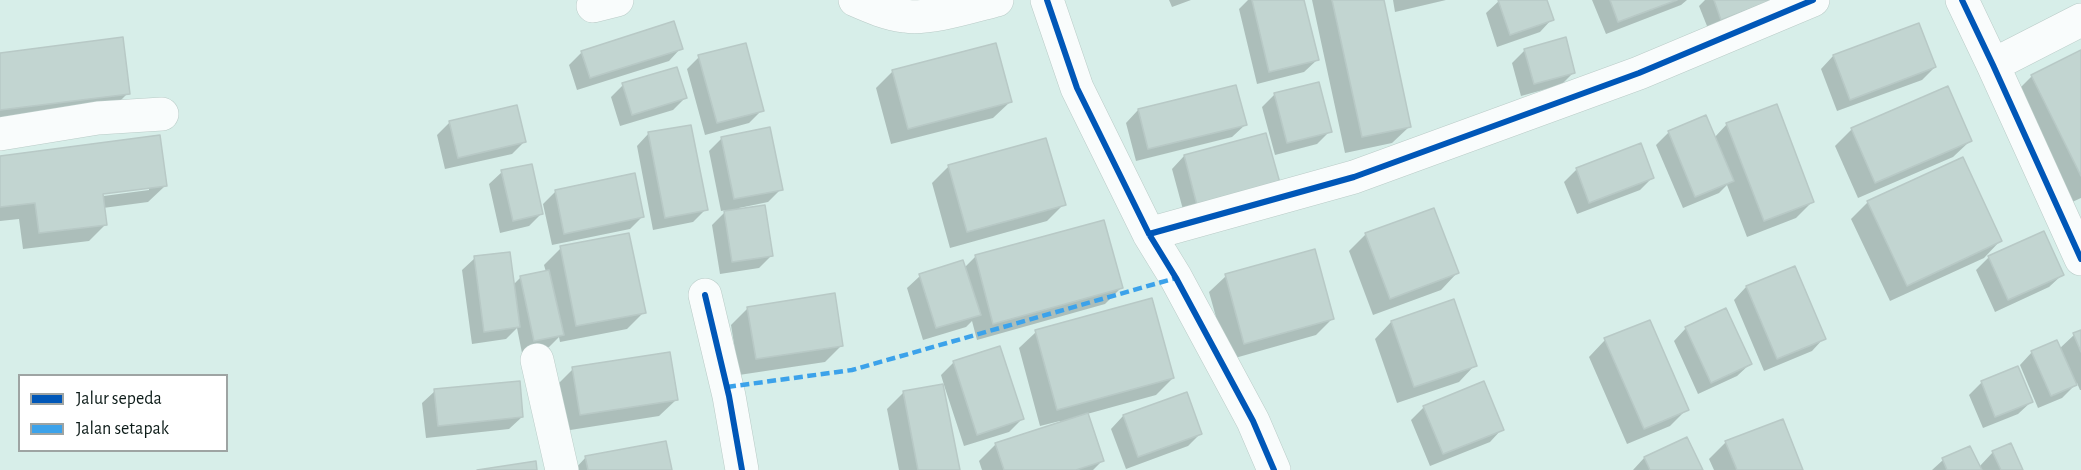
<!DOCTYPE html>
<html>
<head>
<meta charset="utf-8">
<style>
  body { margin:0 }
  #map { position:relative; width:2081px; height:470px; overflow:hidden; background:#d7eee9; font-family:"Alegreya Sans",sans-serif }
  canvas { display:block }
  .legend { position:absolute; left:18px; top:374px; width:210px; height:78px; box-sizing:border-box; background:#fff; border:2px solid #9ea4a3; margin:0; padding:8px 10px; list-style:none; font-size:18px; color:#0c1b18 }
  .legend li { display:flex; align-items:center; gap:12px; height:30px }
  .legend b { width:30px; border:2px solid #9ea4a3 }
</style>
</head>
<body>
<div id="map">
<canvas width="2081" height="470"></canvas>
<ul class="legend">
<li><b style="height:8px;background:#0057b8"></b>Jalur sepeda</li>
<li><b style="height:8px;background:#3ca2ea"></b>Jalan setapak</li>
</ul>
</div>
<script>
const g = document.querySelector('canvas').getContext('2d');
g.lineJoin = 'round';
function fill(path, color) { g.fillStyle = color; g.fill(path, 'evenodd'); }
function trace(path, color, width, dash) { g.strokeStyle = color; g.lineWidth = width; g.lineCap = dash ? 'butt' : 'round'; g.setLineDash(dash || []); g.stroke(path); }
fill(new Path2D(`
  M1169,0H1191L1172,7Z
  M1248,0H1303L1317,60L1304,72L1257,84L1239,9Z
  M1312,0H1382L1409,127L1392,143L1345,153Z
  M1393,0H1446L1395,12Z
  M1500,0H1545L1552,19L1540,32L1497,47L1486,13Z
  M1592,0H1687L1681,5L1606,34Z
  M1705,0H1774L1709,31L1699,6Z
  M1918,25L1935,67L1922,80L1837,111L1821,69L1833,56Z
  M1564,39L1574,72L1561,85L1521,96L1512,63L1524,51Z
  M681,48L669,61L577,90L569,65L582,52Z
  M2081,52V198L2070,203L2015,93L2032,76Z
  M0,55L128,93L111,110L0,124Z
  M699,57L762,110L749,123L705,135L687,69Z
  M893,71L1010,102L993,118L891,144L876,88Z
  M623,85L685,98L673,110L620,126L611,97Z
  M1275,94L1330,131L1317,144L1275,155L1262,107Z
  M1138,110L1245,125L1232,137L1136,161L1126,123Z
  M1705,117L1714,138L1727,124L1813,201L1796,218L1747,237L1727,185L1719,193L1683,208L1656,145L1669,132Z
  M450,122L524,142L512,154L445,169L437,135Z
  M1852,129L1970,141L1953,157L1858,198L1835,146Z
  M649,133L706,209L693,222L653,230L637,146Z
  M721,139L781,189L768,202L739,208L771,256L759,268L720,274L712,225L727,210L721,211L709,151Z
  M1184,156L1265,195L1185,217L1172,169Z
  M0,158L165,186L148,202L103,208L106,224L89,241L23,249L19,219L0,221ZM149,187V190L96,197L95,194Z
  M949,166L1064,204L1047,221L950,248L932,183Z
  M1577,169L1652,178L1640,190L1577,214L1564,182Z
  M502,172L542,213L529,226L500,233L489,184Z
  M556,191L643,216L630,229L552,245L543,204Z
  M1868,202L2000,241L1984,258L1890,301L1851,219Z
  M1103,222L1122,287L1105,304L977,340L972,321L966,327L923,340L907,288L920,276L964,268L975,257Z
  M1366,234L1457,273L1441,290L1373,315L1349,251Z
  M561,248L644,312L627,329L560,342L559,337L549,347L522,353L517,328L506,339L472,344L462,270L475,258L513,285L521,277L546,272L544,265Z
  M1989,257L2062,275L2049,287L1995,312L1976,270Z
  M1794,268L1824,338L1812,351L1764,371L1734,300L1746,287Z
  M1226,276L1333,318L1316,335L1228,360L1209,292Z
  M1454,301L1475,365L1459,382L1397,403L1375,339L1391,322Z
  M748,308L842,345L825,362L739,375L731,325Z
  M1686,328L1750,364L1737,376L1698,394L1674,341Z
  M2081,331V390H2080L2077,383L2062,398L2038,408L2020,365L2032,352L2059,349L2074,335Z
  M1036,332L1173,378L1156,395L1087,414L1102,461L1093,470H982L979,461L996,444L1061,423L1060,421L1040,426L1019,348Z
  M1605,340L1687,409L1670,426L1627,444L1589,357Z
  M999,348L1022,419L1009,432L964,446L944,385L942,386L958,470H899L887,409L904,392L944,385L941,375L953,363Z
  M573,369L676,400L659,416L564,431L556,386Z
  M1982,382L2031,402L2018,414L1983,428L1969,395Z
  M435,391L522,417L509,429L426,438L422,403Z
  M1186,394L1201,433L1188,446L1126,469L1111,429L1123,416Z
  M1424,407L1502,429L1490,442L1430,466L1411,420Z
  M1686,439L1701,470H1633L1644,458Z
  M1726,442L1801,470H1714L1709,459Z
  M1970,448L1979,467L1993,452L2022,470H1932L1943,460Z
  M586,457L670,470H574Z`), '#0003');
const building = new Path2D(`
  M1252,0H1304L1319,60L1269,72Z
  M1332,0H1384L1411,127L1362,137Z
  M1498,0H1547L1554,20L1510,35Z
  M1610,0H1677L1618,22Z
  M1714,0H1774L1721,20Z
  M674,21L683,49L590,78L581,51Z
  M1919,23L1936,67L1850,100L1833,55Z
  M123,37L130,94L0,110V53Z
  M1566,37L1575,73L1534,84L1524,49Z
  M746,43L764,111L717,123L698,55Z
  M996,43L1012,102L908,129L892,70Z
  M2081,50V176L2031,75Z
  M677,67L687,98L632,115L622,83Z
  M1319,82L1332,132L1287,143L1274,93Z
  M1236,85L1247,125L1148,149L1138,109Z
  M1948,86L1972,141L1875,183L1851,128Z
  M1777,104L1814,202L1764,221L1726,123Z
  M517,105L526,142L458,158L449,121Z
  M1706,115L1734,181L1695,197L1668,131Z
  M691,125L708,210L665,218L648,132Z
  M770,127L783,190L734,199L721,137Z
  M1266,133L1280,183L1197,205L1184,155Z
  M160,135L167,186L103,194L107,225L39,233L35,203L0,207V156Z
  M1046,138L1066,205L967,232L948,165Z
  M1641,143L1654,178L1589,203L1576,168Z
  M1963,157L2002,241L1907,286L1867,201Z
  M532,164L543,214L513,221L501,170Z
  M635,173L644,217L564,234L555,190Z
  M765,205L773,256L732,262L724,211Z
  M1434,208L1459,273L1390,299L1365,233Z
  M1104,220L1123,288L993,324L975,255Z
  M2044,231L2064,275L2008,300L1988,256Z
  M629,233L646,313L576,326L560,246Z
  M1315,249L1334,319L1244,344L1225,274Z
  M510,252L520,327L484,332L474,256Z
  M963,260L981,315L936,328L919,274Z
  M1795,266L1826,339L1777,359L1746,286Z
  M549,270L564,335L534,341L520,276Z
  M835,293L843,346L756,359L747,307Z
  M1152,298L1174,378L1057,410L1035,330Z
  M1454,299L1477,366L1414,387L1391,321Z
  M1726,308L1752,364L1711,383L1685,327Z
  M1650,320L1689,410L1644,429L1604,338Z
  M2081,330V352L2073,333Z
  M2057,340L2077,385L2051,396L2031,351Z
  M1000,346L1024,419L977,435L953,361Z
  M670,352L678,400L580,415L572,367Z
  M2018,366L2033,402L1995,417L1981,381Z
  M520,381L523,417L438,426L434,389Z
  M1484,381L1504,430L1443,454L1423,406Z
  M943,384L960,470H918L903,391Z
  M1187,392L1202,434L1138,457L1123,415Z
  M1088,413L1104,461L1076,470H1004L995,443Z
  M1783,419L1803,470H1737L1725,441Z
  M1687,437L1703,470H1650L1644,457Z
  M666,441L672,470H588L585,456Z
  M2011,443L2023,470H2001L1992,451Z
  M1970,446L1982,470H1947L1942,458Z
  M536,461L537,470H477Z`);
fill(building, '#c2d5d1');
trace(building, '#b8c9c6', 1.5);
const street = new Path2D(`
  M855,0C871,7 887,14 905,16C929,20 973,6 997,0
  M1047,0L1077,88L1149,234L1176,278L1253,421L1274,470
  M1962,0L1993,65L2081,259
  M593,6L617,0
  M1993,65L2081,20
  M0,134L98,118L162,114
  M1149,234L1354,177L1639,73L1813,0
  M705,295L729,396L742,470
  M537,360L562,470`);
trace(street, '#b9cbc7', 34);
trace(street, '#f9fcfc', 33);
trace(new Path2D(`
  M727,387L852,370L1176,278`), '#3ca2ea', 4.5, [9, 4.5]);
trace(new Path2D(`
  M1047,0L1077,88L1149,234L1176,278L1253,421L1274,470
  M1962,0L1993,65L2081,259
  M1149,234L1354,177L1639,73L1813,0
  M705,295L729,396L742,470`), '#0057b8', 6);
</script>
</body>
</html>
